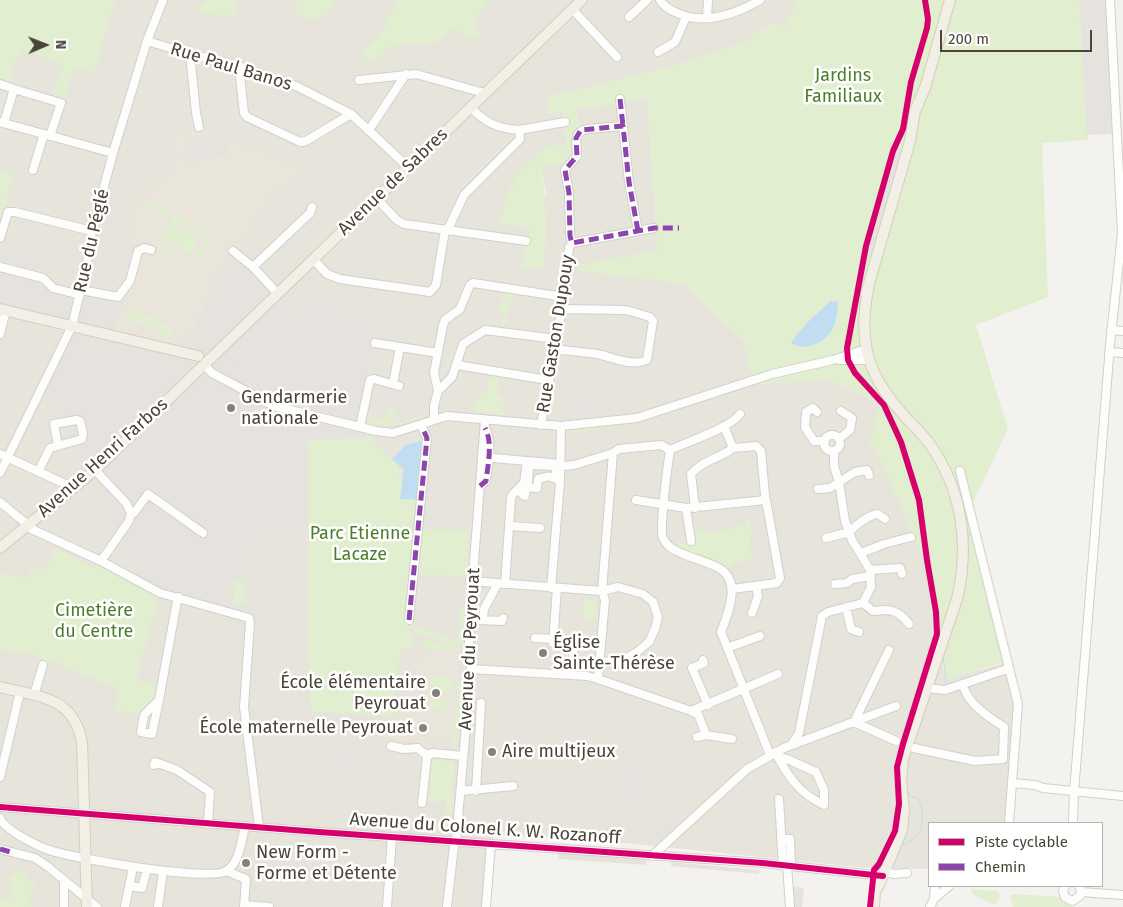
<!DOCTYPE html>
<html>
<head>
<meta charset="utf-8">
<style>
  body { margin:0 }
  #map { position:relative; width:1123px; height:907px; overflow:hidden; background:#f4f2ee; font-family:"Fira Sans",sans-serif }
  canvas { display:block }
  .legend { position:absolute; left:928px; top:822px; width:175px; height:65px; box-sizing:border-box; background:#fff; border:1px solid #b7b4b0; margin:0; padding:6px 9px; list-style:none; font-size:15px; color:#4b4439 }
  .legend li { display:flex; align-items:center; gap:10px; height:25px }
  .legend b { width:25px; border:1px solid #b7b4b0 }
  .north { position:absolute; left:20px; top:20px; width:50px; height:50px; -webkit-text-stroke:4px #fff; paint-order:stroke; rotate:89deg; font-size:14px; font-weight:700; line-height:20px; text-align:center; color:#4b4439 }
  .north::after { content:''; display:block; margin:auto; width:18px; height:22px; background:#4b4439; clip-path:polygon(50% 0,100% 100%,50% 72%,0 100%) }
  .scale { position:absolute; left:940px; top:30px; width:152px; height:22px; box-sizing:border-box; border:2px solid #4b4439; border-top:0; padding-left:6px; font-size:15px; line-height:18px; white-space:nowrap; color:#4b4439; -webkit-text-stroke:4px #fff; paint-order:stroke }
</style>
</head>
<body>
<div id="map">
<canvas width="1123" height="907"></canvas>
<ul class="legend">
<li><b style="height:6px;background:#d6006c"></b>Piste cyclable</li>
<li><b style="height:6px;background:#8e44ad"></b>Chemin</li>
</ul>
<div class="north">N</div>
<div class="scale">200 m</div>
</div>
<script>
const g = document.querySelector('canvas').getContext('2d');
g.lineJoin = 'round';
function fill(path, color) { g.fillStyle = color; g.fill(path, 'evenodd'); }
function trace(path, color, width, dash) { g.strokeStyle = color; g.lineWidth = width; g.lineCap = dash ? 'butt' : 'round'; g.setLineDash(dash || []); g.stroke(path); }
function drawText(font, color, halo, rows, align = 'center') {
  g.font = font + ' "Fira Sans",sans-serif'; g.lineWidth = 5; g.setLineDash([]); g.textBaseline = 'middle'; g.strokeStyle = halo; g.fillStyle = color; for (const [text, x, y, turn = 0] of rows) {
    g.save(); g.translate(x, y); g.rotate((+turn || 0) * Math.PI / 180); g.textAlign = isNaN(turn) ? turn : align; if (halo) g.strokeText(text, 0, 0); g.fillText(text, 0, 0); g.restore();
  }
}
fill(new Path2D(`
  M0,0H798L786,26L772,23L746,42L681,64L576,91L546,96L563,111L567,147L549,145L501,224L530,227L546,194L541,166L565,163L573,137L575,132L579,129L576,108L615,105V101L647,97L658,251L579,265L645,278L684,284L744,341L754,384L832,380L877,402L881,406L870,443L880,457L926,563L945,679L1005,663L1015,704L1013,762L1004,823H929V869L867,868L616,842L494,833L489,907H0Z`), '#e7e4dc');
fill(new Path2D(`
  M240,249L297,310L309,299L378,312L356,439L308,440V532L256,535L221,605L162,591L138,579L90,459L40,397L69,327L0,310V272L123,301L119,317L189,333Z`), '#e6e2de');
fill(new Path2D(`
  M218,132L306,171L272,197L240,249L235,247L213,284L217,288L182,346L115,332L124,296L132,282L135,272L141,243L129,240L128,235L134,205L142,194L175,170L173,135Z
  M421,649L460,652L453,743L391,739L395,702L414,704L416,662L420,663Z`), '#eae5da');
fill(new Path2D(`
  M0,0H116L94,73L74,67L65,98L52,94L64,64L21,50L9,82L0,79Z
  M207,0H240L235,14L223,17L195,10Z
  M292,0H337L329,12L314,20L297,14V4Z
  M398,0H490L476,17L473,25L480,36L466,39L454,27L439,42L391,47L373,61L360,54L380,34Z
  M798,0H1079L1088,140L1042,143L1048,297L976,325L1008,429L971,507L1005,662L945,679L926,563L880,457L869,443L880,406L877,402L832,380L754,384L744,341L684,284L577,271L579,265L658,250L647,97L616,101V105L577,109L579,129C570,135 573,146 573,155L565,163L541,167C547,201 547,234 544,269H521L530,227L500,224L506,195L522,168L549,145L567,146L563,112L549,113L546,96L576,91L681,64L746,42L772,23L786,25Z
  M0,169L13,173L0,225Z
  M155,202L212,239L195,264C188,266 164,252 161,244C159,237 169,225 174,220L151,206ZM179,223L206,240L194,262C184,261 168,251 164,242L166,238L191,254L198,241L174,226Z
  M504,291L512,293L509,312H506L504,328L501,327L504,311H500Z
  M134,308L153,318L147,328L128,318Z
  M155,319L173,329L168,338L150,328Z
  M490,376L499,377L498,381H500L496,393L503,400L505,415L472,412L477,397L487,392L488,380Z
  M395,403L399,409H395L393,420L397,423L419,417L420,414L422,415V417C401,427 388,427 365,422L367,415L372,417V419L376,420L377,418H379V421H383L387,409H393Z
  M627,420L628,424L625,425L577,432L566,431L564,463V433L568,428L571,429L620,423Z
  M370,438L395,463L403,484L418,500L407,619L409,629L414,636L412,649L401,648L393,716L311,712L309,691L308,440Z
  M749,519L751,527L750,546L754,560L737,562L727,570L717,563L672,545L684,543V541L695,539V531H703V532L736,528Z
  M421,529L469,530L468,555H465L464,557H468L467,578L418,574Z
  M56,548L94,567L97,562L159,596L137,679L158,685L157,694L140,715L116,710L119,690L49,660L46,666L40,663L42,657L0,649V573L27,578L32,568L41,571L45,565L47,566Z
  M233,581H244L245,603L234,604Z
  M584,599L597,600L596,620L582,619Z
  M461,605L465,606L463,645L433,639L415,633L410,619L414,620V626L458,642Z
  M424,639L461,647L460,651L423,648Z
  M430,676L453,677L451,693L429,691Z
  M458,681L462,682L456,747H453Z
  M430,699L449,700L448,710L429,709Z
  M435,757H445V762H453V758H455L449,832L444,834L446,800L429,803L432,759Z
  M18,871L27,874L26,880L36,884L28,897L33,907H0V903L13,894L8,879Z
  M971,889L998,891L1000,897L995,905L973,895Z
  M1013,894L1062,897L1073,904V907H1013L1010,896Z`), '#e1eecf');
fill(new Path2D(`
  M1079,0H1106L1113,134L1087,135Z
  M220,134L229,138L230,148L225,157L187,161L183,159L189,152L194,138Z
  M895,150L904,152L874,258L871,253H867Z
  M1,251L51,264L48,277L0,264Z
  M292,333L297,334L287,394L282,393Z
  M225,357L252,367V369L256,370L257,367L282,371L280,378L283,379L279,399L218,372L217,369L219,368L220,365L218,360L219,358Z
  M389,388L398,389L394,406H391L390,409L384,408Z
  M575,396L599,400L596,414L572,415Z
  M494,433V452L553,456V460L494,456V452L490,455L491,435Z
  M425,504L467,508V525L423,522Z
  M264,661H268V664L305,663V667L264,669Z
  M254,714L321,718V721H324L323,740H316V728L253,725Z
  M336,715L347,716L343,747L355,748L352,770L340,769L336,797L324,795Z
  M626,753L646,755L641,804L622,803Z
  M650,816L674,819V822L670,830L659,839H655V842L640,841L641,819L649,820Z
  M559,853L647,860L646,865L558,859Z
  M671,862L759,870V874L671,866Z
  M792,886L804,888L802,907H794Z`), '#e6e3df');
fill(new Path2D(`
  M831,301L838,302C837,312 837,321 832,330C825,343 805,352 791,343C802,326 816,314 831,301Z
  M424,440L419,500L400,499L404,469L392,459L406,445Z`), '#c0ddf1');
trace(new Path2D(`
  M968,540L970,531
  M949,607L953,592
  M943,655L946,681L943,685
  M903,845C925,836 925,820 919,799L910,796L906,788`), '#c0ddf1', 1);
const minor = new Path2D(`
  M660,0C663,6 669,9 675,12C703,26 734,15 760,0
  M572,9L617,57
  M629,17L647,0
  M707,18L708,0
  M147,41L190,54L239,66L296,86L351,114L408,167
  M658,52L675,42L686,17
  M190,54L196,113L199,127
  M239,66L244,113L247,117L298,141L302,142L306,141L351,114
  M359,80L416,74L484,93
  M0,84L14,89
  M620,99L623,126
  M0,122L113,153
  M4,123L14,89L61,103L50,136
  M369,130L406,74
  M519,130L565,122
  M33,170L44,134
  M376,198L397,220L404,224L526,241
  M445,230L449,227L464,195L520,139L519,130C496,128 486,123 470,107
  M0,238L8,212H15L92,231
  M572,243L570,236L569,193L565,170L577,156C577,144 572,132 587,129L623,126L629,182L638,231
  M572,243L654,228
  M233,251L253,267L278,294
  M313,259L327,274L340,279L430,292L436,285L445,230
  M0,267L43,278L53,288L80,295
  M253,267L310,213L312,207
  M81,290L118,297L130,281L138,251L144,248L151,250
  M1111,330L1123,331
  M0,334L6,310
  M375,343L438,353
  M554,349C568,351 583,352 597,354C612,357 632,367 647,360L653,321L650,317L626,310L561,309
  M1109,352L1123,353
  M840,360H863L868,357
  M204,365L212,373L274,406L376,431L393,433L447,416L561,426L637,418L772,374L833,360L860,351L863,352L866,359
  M457,365L548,380
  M393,384L400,347
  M438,391L452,377L463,344L485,330L556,339
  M817,412L813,408L806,412L805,427L814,441H825
  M434,420V406L438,391L434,373L443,325L445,320L460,309L470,285L473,283L564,297
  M541,425L564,297L569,248L572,243
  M360,427L370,380L374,379L399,386
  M824 443a8 8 0 1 1 16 0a8 8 0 1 1-16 0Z
  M839,439L850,430L852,418L841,411
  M733,448L756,446L761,451L765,495
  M670,450C668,463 659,529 663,538C667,547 674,550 683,554C695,559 708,562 719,568C742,581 728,614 721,632L770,755
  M670,450C687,442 730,428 740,414
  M0,454L74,488
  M482,457L560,464L564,466L574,465L613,453L619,449L661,445L670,450
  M532,465L555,466L556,468V479C549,474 544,478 538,479L537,488L526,487L525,496L523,495V492H520L528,483L529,467Z
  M95,470L126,503L131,513L129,521L101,561
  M960,471L1018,704L1009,823
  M38,472L50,448L82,439L83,434L80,421L77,420L54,424L58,445
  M0,473L72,326L87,263L92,231L113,153L147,41L163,0
  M480,486L486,481C488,464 493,442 485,428
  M818,489L830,488L855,472L867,470L869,475
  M636,500L686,508L766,500L780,578L777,583L732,589
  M0,502L28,525
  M686,508L691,541
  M695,508L691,474C701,461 719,459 733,448L724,426
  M131,513H134L148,494L203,533
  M510,526L540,528
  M27,527L101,561L160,593L249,618L250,623L244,707L259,827
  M826,538L850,532C853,527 871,513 878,514C879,515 884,518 885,519
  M861,553L884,544L911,537
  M870,570L900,568L902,574
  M470,581L602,591L618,587L643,594L653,602L658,617L655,629L649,642L637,652L618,663L600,661
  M505,584L511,498L512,495L524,483L527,461
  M835,584L847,583L852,579L871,576
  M551,588L560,482L561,426
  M863,603L873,611C878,611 881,610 886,610C896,610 903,616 909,624
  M846,607L851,629L859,632
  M752,613L758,596L756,586
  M409,620L427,438L423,429
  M480,620L502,621L503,618
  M483,620L484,609L498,583
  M535,638L553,639
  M553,643L557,588
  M727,648L760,636
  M889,650L854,722L896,741
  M703,660L704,663L692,668L708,705
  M471,669L587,676L598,679L691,711L778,674
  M571,675L575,637
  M598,679L605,600L602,591L613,453
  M926,688L945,690L1007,669
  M34,695L43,665
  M159,700L144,715L141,732L152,734L159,700L177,601L178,597
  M691,711L698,714L706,735L697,737
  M706,735L732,739
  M792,744L799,733L822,616L828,612L863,603L871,587L870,570L852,540L845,521L839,482L834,466V451
  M391,746L404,749L418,748L422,752L429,755
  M914,748L975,761L1003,759L1004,727C988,717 967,703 963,685
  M775,752C789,777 797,792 824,805V790L816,772L787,759L778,757
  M154,765L155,762L177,770L210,792L208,824
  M0,777L20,692
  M1012,783L1035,785L1043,788L1123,796
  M461,791L513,786
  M476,791L481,703
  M779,799L783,865
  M422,803L427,757L432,753L463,756
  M0,807L319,832L763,863L883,876
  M0,818C3,829 36,845 46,849C70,858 209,882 226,871C240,863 241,841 245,827
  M1073,823L1074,792L1110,345L1122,233L1110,0
  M781,839H790L791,866
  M0,849L35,858L47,866L97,907
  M652,856L747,769L784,748L896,706
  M787,865L790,907
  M226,871L246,879L244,907
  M885,872L894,874L907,873
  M64,880V907
  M129,886L142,888L147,869
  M1065,886L1063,891L1065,897L1072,901L1080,896L1081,890L1079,886
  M1081,892L1123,895
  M934,899L949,886
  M244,905L269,907
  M125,907L133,867
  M158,907L163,871
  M387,907L392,837
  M447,907L454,846L456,841L471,669L469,642L472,588L485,420
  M486,907L491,844
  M930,907L934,899L935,886`);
const major = new Path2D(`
  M868,290C859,335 865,370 896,406C906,419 919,430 929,443C962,489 970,544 957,599L903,759L901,780L904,810L902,830L880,883L875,892L874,907
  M866,294L910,141L915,111L925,88L950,0
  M0,309L198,356
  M0,548L95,470L582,0
  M0,687C39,697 73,696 82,742L87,907`);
trace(minor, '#d2d0cb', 10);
trace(major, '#d6cebb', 12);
trace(minor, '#fdfdfc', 8);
trace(major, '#f2efe6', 10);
trace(new Path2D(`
  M620,99L623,126
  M638,231L629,182L623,126L581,130L576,138L577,156L565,170L569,193L570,236L572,243L654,228H679
  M480,486L486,481C488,464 493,442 485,428
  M409,620L427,438L423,429
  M0,849L14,853`), '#8e44ad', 5, [10, 5]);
trace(new Path2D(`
  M0,807L319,832L763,863L883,876
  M870,907L874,870L879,864L895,831L899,804L897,767L903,744L937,634L936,612L927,560L919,500L901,442L884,405L855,373L848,360L847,348L866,246L893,151L903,129L911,82L927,28L928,19L925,0`), '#d6006c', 6);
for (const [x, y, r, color] of [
  [231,408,5,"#868178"],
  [543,653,5,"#868178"],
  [436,693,5,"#868178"],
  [423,728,5,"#868178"],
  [492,752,5,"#868178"],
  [246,863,5,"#868178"]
]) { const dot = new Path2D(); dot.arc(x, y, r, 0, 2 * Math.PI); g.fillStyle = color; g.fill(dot); trace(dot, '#fff', 2); }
drawText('18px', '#4b4439', '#fff', [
  ["Rue Paul Banos",231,67,17],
  ["Avenue de Sabres",393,182,-44],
  ["Rue du Péglé",92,241,-77],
  ["Rue Gaston Dupouy",556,334,-81],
  ["Avenue Henri Farbos",103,458,-42],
  ["Avenue du Peyrouat",470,649,-87],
  ["Avenue du Colonel K. W. Rozanoff",485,829,4]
]);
drawText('18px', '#4a7f2a', '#fff', [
  ["Jardins",843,76],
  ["Familiaux",843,97],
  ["Parc Etienne",360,534],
  ["Lacaze",360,555],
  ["Cimetière",94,611],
  ["du Centre",94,632]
]);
drawText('18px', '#4b4439', '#fff', [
  ["Gendarmerie",241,398],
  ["nationale",241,419],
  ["Église",553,643],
  ["Sainte-Thérèse",553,664],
  ["École élémentaire",426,683,"right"],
  ["Peyrouat",426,704,"right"],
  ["École maternelle Peyrouat",413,728,"right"],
  ["Aire multijeux",502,752],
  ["New Form -",256,853],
  ["Forme et Détente",256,874]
], 'left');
</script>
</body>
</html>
